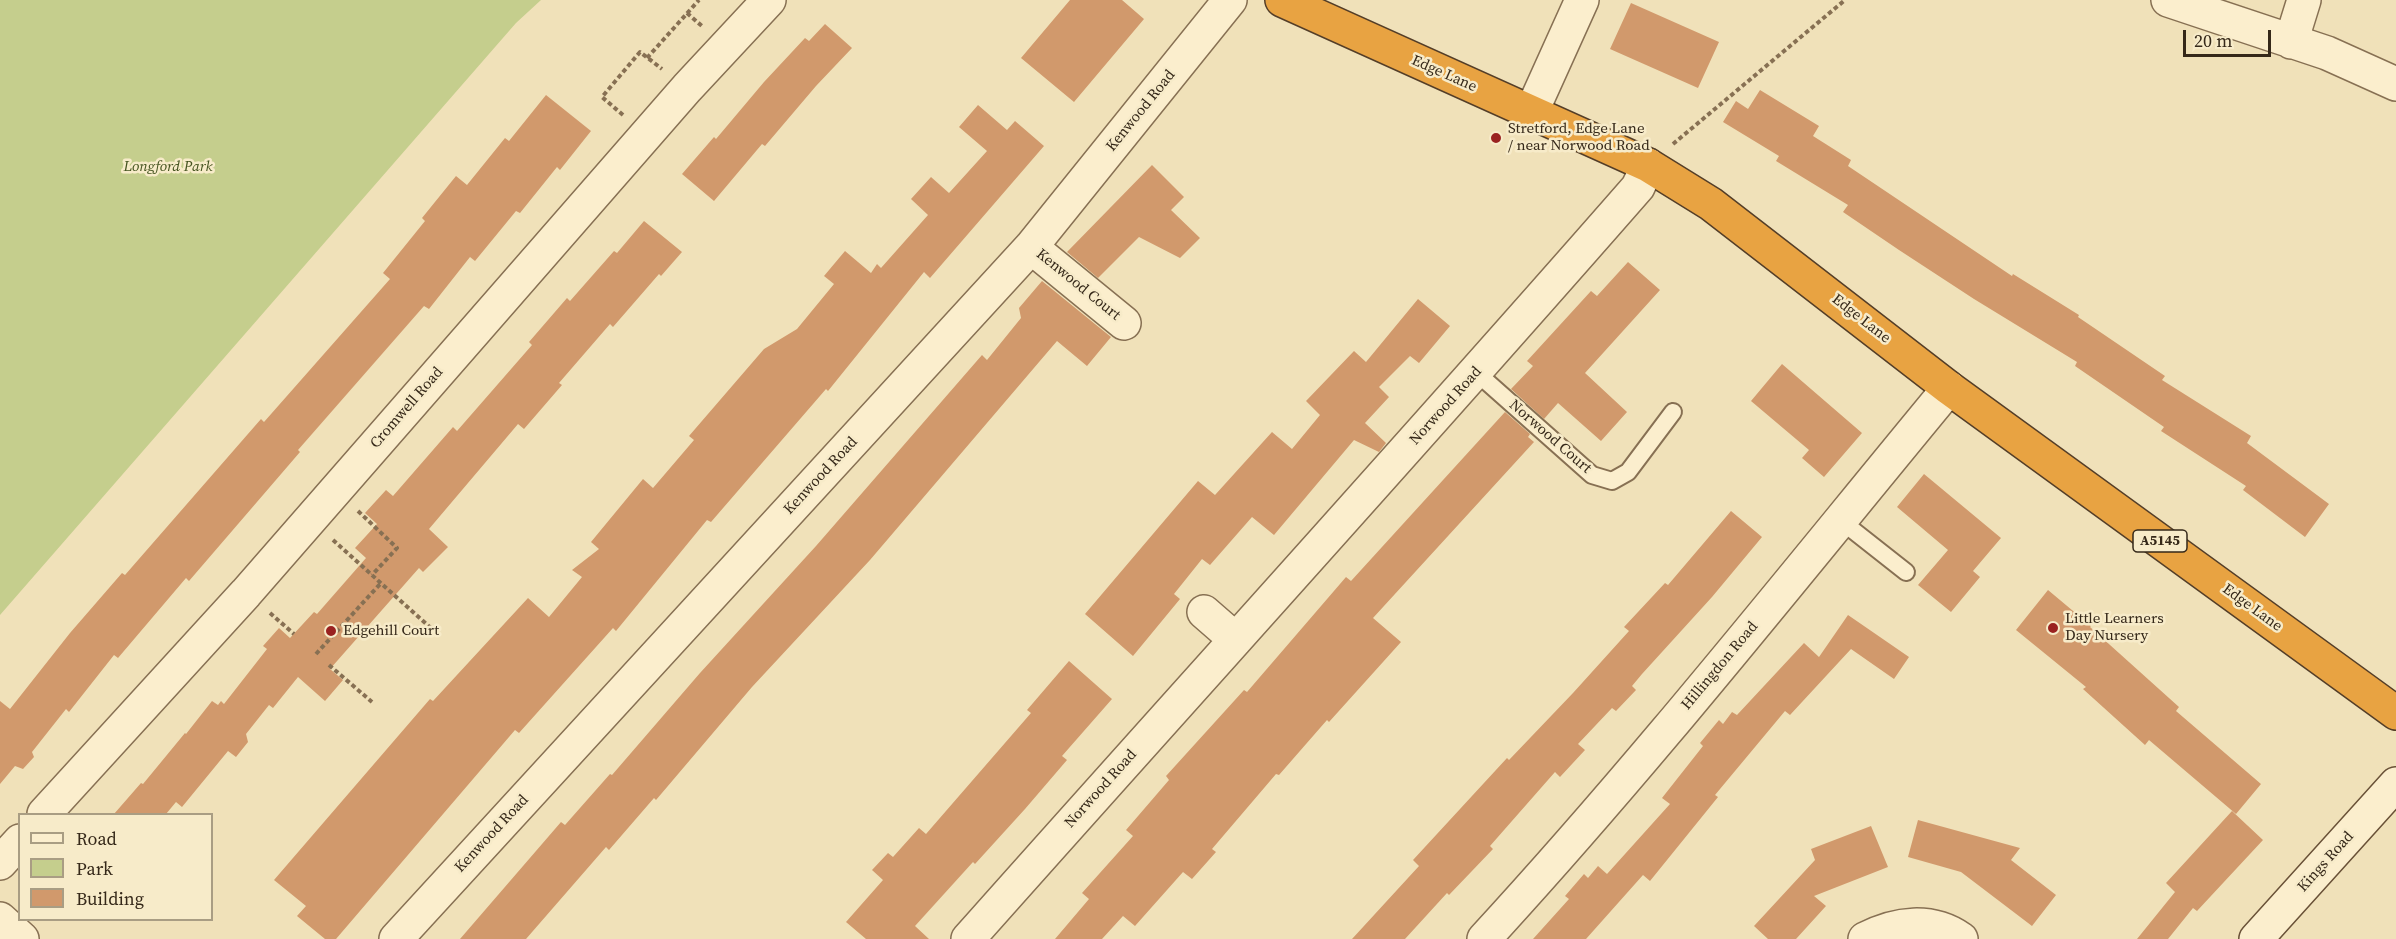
<!DOCTYPE html>
<html>
<head>
<meta charset="utf-8">
<style>
  body { margin:0 }
  #map { position:relative; width:2396px; height:939px; overflow:hidden; background:#f0e1b9; font-family:"Source Serif 4",serif }
  canvas { display:block }
  .legend { position:absolute; left:18px; top:813px; width:195px; height:108px; box-sizing:border-box; background:#f7ebc9; border:2px solid #a99d83; margin:0; padding:8px 10px; list-style:none; font-size:18px; color:#352819 }
  .legend li { display:flex; align-items:center; gap:12px; height:30px }
  .legend b { width:30px; border:2px solid #a99d83 }
  .scale { position:absolute; left:2183px; top:30px; width:88px; height:27px; box-sizing:border-box; border:3px solid #352819; border-top:0; padding-left:8px; font-size:18px; line-height:21px; white-space:nowrap; color:#352819; -webkit-text-stroke:4px #f7ebc9; paint-order:stroke }
</style>
</head>
<body>
<div id="map">
<canvas width="2396" height="939"></canvas>
<ul class="legend">
<li><b style="height:8px;background:#fbeecd"></b>Road</li>
<li><b style="height:16px;background:#c5ce8d"></b>Park</li>
<li><b style="height:16px;background:#d1996c"></b>Building</li>
</ul>
<div class="scale">20 m</div>
</div>
<script>
const g = document.querySelector('canvas').getContext('2d');
g.lineJoin = 'round';
function fill(path, color) { g.fillStyle = color; g.fill(path, 'evenodd'); }
function trace(path, color, width, dash) { g.strokeStyle = color; g.lineWidth = width; g.lineCap = dash ? 'butt' : 'round'; g.setLineDash(dash || []); g.stroke(path); }
function drawText(font, color, halo, rows, align = 'center') {
  g.font = font + ' "Source Serif 4",serif'; g.lineWidth = 5; g.setLineDash([]); g.textBaseline = 'middle'; g.strokeStyle = halo; g.fillStyle = color; for (const [text, x, y, turn = 0] of rows) {
    g.save(); g.translate(x, y); g.rotate((+turn || 0) * Math.PI / 180); g.textAlign = isNaN(turn) ? turn : align; if (halo) g.strokeText(text, 0, 0); g.fillText(text, 0, 0); g.restore();
  }
}
fill(new Path2D(`
  M0,0H541L516,23L0,615Z`), '#c5ce8d');
fill(new Path2D(`
  M1070,0H1122L1144,19L1074,102L1021,58Z
  M1631,3L1719,42L1698,88L1610,49Z
  M825,24L852,48L816,86L765,146L762,144L714,201L682,174L714,137L716,139L764,82L805,38L809,41Z
  M1760,90L1819,126L1813,136L1851,160L1848,166L2012,276L2013,274L2079,315L2078,317L2165,376L2162,380L2251,436L2247,443L2329,504L2305,537L2243,490L2246,486L2161,431L2164,427L2075,366L2077,362L1974,299L1899,250L1843,212L1848,205L1776,161L1779,156L1723,122L1736,101L1748,109Z
  M546,95L591,131L560,170L557,167L520,213L516,211L475,261L470,257L429,309L424,306L298,450L300,452L189,581L186,578L118,658L114,655L69,712L66,709L32,752L34,757L23,769L15,766L0,784V701L10,709L70,633L122,573L125,575L261,419L264,422L390,279L383,273L425,221L422,218L456,176L467,185L505,138L509,141Z
  M978,105L1007,130L1015,121L1044,146L930,278L924,272L828,391L826,389L711,522L707,520L616,631L613,628L519,733L515,730L336,939H325L297,916L306,906L274,880L430,699L433,701L528,598L549,617L582,577L572,570L599,549L591,542L643,479L653,488L694,440L689,436L764,349L797,329L834,284L824,276L845,251L871,273L877,264L881,268L928,215L911,199L931,177L949,193L987,151L959,127Z
  M1152,165L1184,197L1171,210L1200,238L1180,258L1139,237L1098,278L1067,252Z
  M644,221L682,252L661,276L659,274L613,327L610,324L559,383L562,385L524,429L518,424L429,529L448,547L423,572L419,568L330,669L343,680L325,701L298,677L273,708L269,705L246,734L248,742L236,757L228,751L182,807L176,802L166,814H114L141,783L143,784L185,733L186,734L212,701L218,705L221,701L224,704L267,649L263,646L279,628L290,638L314,612L317,614L366,558L355,548L377,524L365,513L386,490L393,496L453,427L457,431L532,345L529,342L567,298L570,301L614,251L617,253Z
  M1628,262L1660,290L1585,373L1627,412L1601,441L1558,403L1544,419L1511,389L1533,366L1527,361L1591,291L1597,296Z
  M1042,281L1111,337L1087,366L1057,341L870,560L752,687L656,800L654,798L609,850L606,847L526,939H460L561,822L565,825L610,774L612,775L700,673L816,546L982,355L987,360L1021,318L1019,308Z
  M1418,299L1450,326L1419,363L1410,356L1379,387L1389,397L1365,423L1386,443L1379,452L1354,440L1274,535L1252,517L1210,565L1202,559L1174,594L1180,599L1133,656L1085,614L1198,481L1215,495L1272,432L1292,449L1320,415L1306,401L1354,351L1366,362Z
  M1782,364L1862,433L1824,477L1802,458L1809,450L1751,401Z
  M1505,412L1530,434L1528,437L1534,442L1373,618L1401,642L1329,722L1327,720L1279,775L1276,774L1212,849L1216,852L1192,879L1183,872L1135,926L1123,916L1102,939H1055L1089,899L1082,893L1133,836L1126,830L1169,780L1166,776L1244,690L1247,692L1346,577L1351,581Z
  M1924,474L2001,538L1973,571L1980,577L1951,612L1918,585L1948,550L1897,507Z
  M1731,511L1762,537L1712,597L1642,674L1632,686L1636,690L1616,711L1612,708L1578,744L1585,750L1560,777L1555,772L1490,846L1493,849L1449,895L1447,893L1405,939H1352L1419,866L1413,860L1507,758L1509,760L1573,693L1629,631L1624,627L1665,583L1668,585Z
  M2048,590L2091,626L2090,627L2179,707L2176,711L2261,784L2236,814L2149,740L2145,745L2083,689L2086,687L2016,630Z
  M1848,615L1909,657L1894,679L1851,649L1790,715L1785,711L1715,795L1718,797L1650,881L1643,875L1586,939H1533L1569,899L1565,896L1584,874L1588,878L1598,866L1607,874L1670,804L1662,798L1703,746L1700,743L1719,720L1723,724L1732,712L1737,715L1804,643L1819,657Z
  M1069,661L1112,699L1062,756L1067,760L1025,809L975,864L973,862L915,926L929,939H866L846,922L883,880L872,870L888,853L893,857L919,828L926,834L1031,713L1027,710Z
  M2232,811L2263,840L2197,911L2193,908L2168,939H2137L2175,892L2166,883Z
  M1918,820L2020,848L2011,860L2056,895L2032,926L1961,872L1908,857Z
  M1871,826L1888,867L1814,896L1826,906L1796,939H1768L1754,926L1815,860L1811,849Z`), '#d1996c');
const lane = new Path2D(`
  M1477,373L1592,475L1612,481L1628,472L1673,412
  M1840,520L1906,572`);
const street = new Path2D(`
  M2168,0L2327,53L2396,84
  M2291,42L2304,0
  M1531,113L1582,0
  M1031,247L1124,323
  M1204,612L1235,639
  M44,814L246,593L687,88L769,0
  M0,863L20,841
  M0,919L22,939
  M396,939L1031,247L1230,0
  M968,939C1191,688 1417,440 1638,187L1648,165
  M1484,939C1647,762 1796,573 1949,388
  M1865,939C1896,923 1931,918 1961,939`);
const secondary = new Path2D(`
  M2256,939L2396,784`);
const highway = new Path2D(`
  M1282,0L1648,165L1711,204L1949,388L2396,713`);
trace(lane, '#877053', 20);
trace(street, '#877053', 36);
trace(secondary, '#695137', 36);
trace(highway, '#543e28', 36);
trace(new Path2D(`
  M687,13L703,27
  M647,58L699,0
  M623,115L602,97L640,52L662,69
  M1673,144L1845,0
  M358,511L397,548L372,575
  M333,540L433,630
  M270,613L294,634
  M316,654L381,583
  M329,665L372,702`), '#877053', 4, [4.5, 3]);
trace(lane, '#fbeecd', 16);
trace(street, '#fbeecd', 33);
trace(secondary, '#fbeecd', 33);
trace(highway, '#e8a342', 33);
for (const [x, y, r, color] of [
  [1496,138,6,"#9a2220"],
  [2053,628,6,"#9a2220"],
  [331,631,6,"#9a2220"]
]) { const dot = new Path2D(); dot.arc(x, y, r, 0, 2 * Math.PI); g.fillStyle = color; g.fill(dot); trace(dot, '#f7ebc9', 2); }
for (const [x, y, w] of [
  [2160,541,54]
]) { const box = new Path2D(); box.roundRect(x - w / 2, y - 11, w, 22, 4.5); g.fillStyle = '#f7ebc9'; g.fill(box); trace(box, '#352819', 1.5); }
drawText('bold 14px', '#352819', null, [
  ["A5145",2160,541]
]);
drawText('15px', '#352819', '#f7ebc9', [
  ["Edge Lane",1444,74,24],
  ["Kenwood Road",1141,111,-51],
  ["Kenwood Court",1078,285,39],
  ["Edge Lane",1861,319,38],
  ["Norwood Road",1446,406,-48],
  ["Cromwell Road",407,408,-49],
  ["Norwood Court",1550,437,41],
  ["Kenwood Road",821,476,-47],
  ["Edge Lane",2252,608,36],
  ["Hillingdon Road",1720,666,-50],
  ["Norwood Road",1101,789,-48],
  ["Kenwood Road",492,834,-47],
  ["Kings Road",2326,862,-48]
]);
drawText('15px', '#352819', '#f7ebc9', [
  ["Stretford, Edge Lane",1508,129],
  ["/ near Norwood Road",1508,146],
  ["Little Learners",2065,619],
  ["Day Nursery",2065,636],
  ["Edgehill Court",343,631]
], 'left');
drawText('italic 15px', '#44531f', '#f7ebc9', [
  ["Longford Park",168,167]
]);
</script>
</body>
</html>
